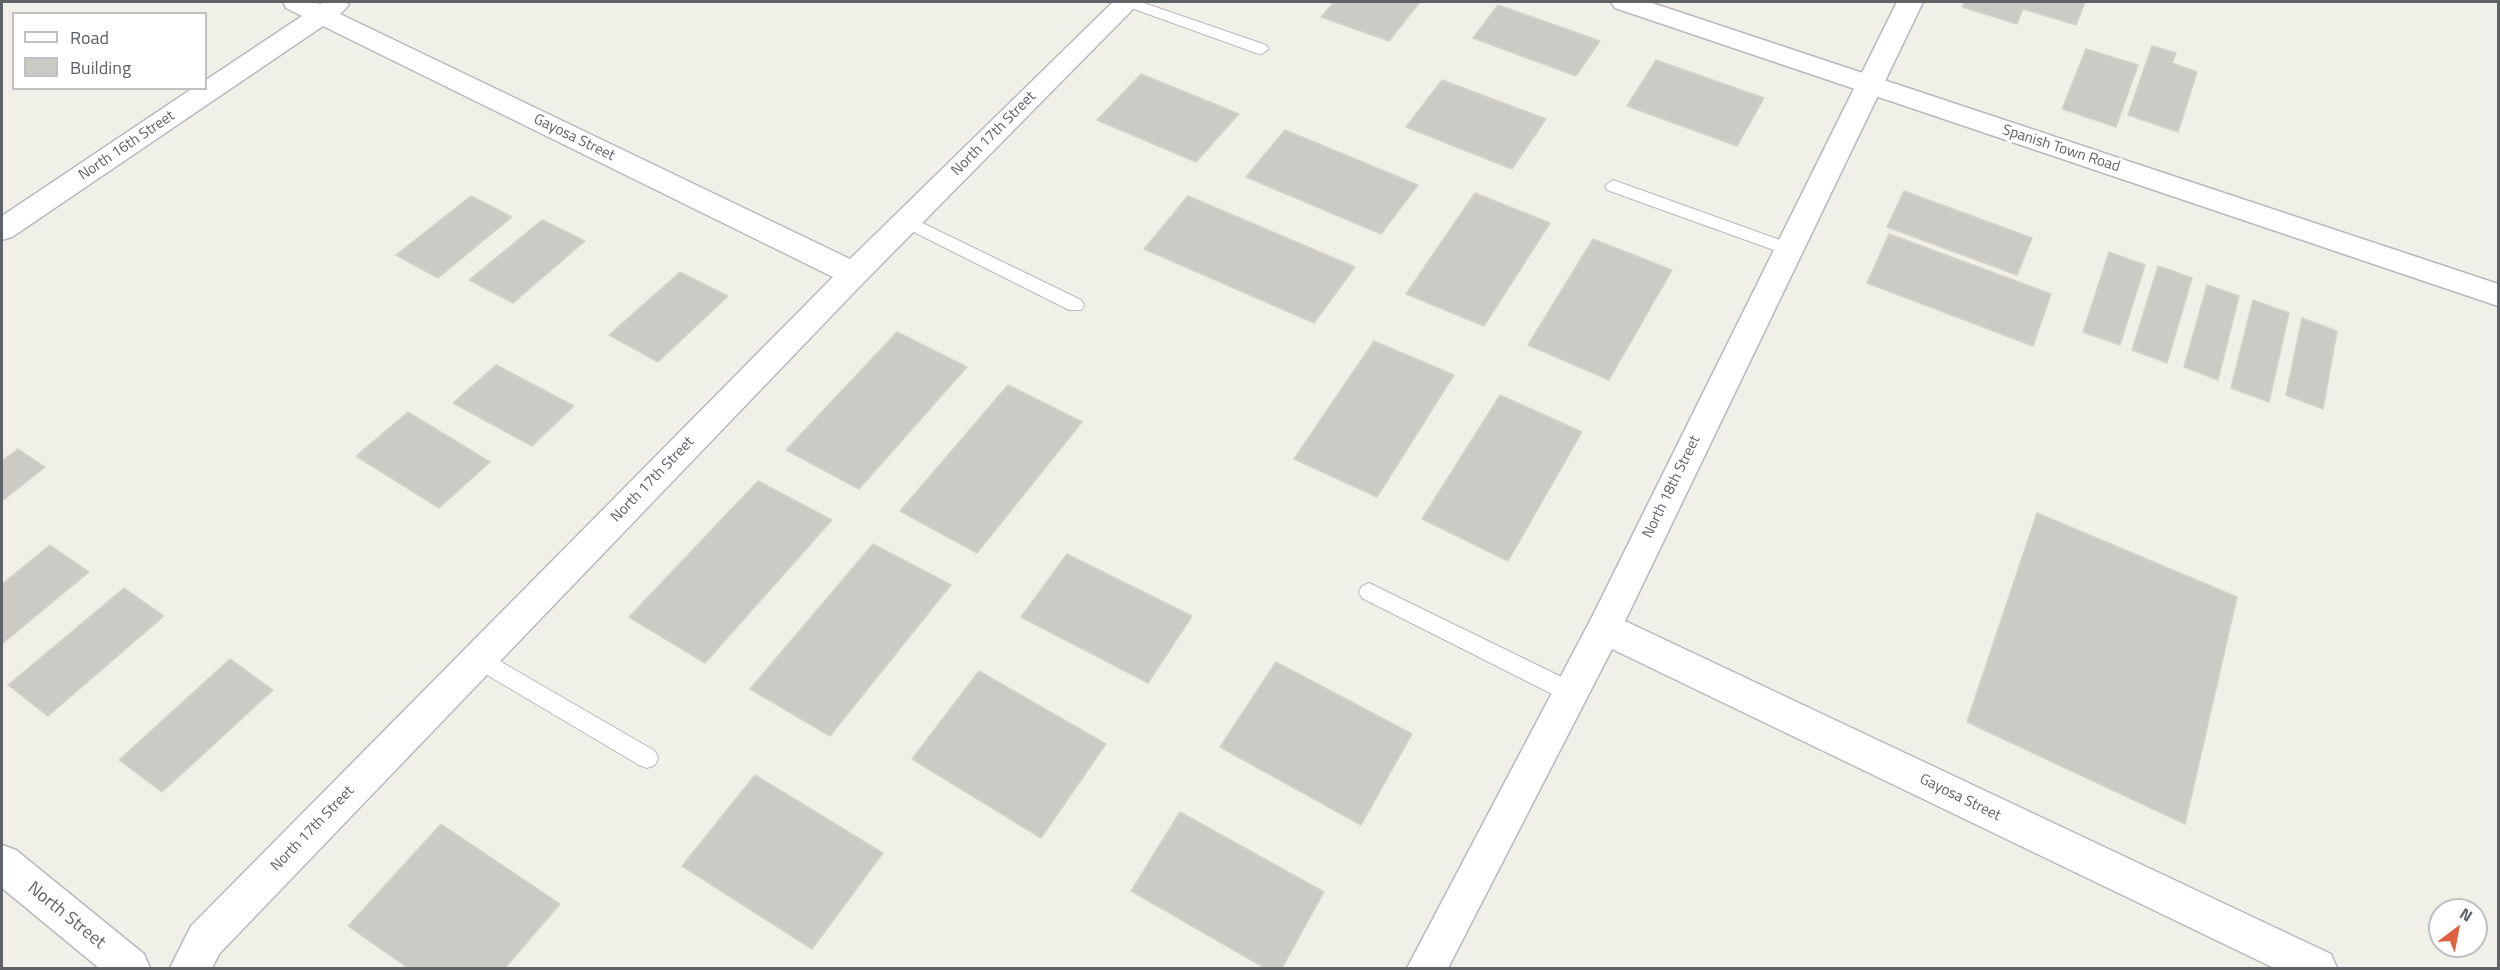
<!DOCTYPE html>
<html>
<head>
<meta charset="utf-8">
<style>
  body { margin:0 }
  #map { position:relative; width:2500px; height:970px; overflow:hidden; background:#f0f0e8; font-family:"Titillium Web",sans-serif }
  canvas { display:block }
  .frame { position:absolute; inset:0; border:3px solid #5f6267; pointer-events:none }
  .legend { position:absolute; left:12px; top:12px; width:195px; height:78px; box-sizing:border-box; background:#fff; border:2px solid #bfc0c2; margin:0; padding:8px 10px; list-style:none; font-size:18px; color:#5f6267 }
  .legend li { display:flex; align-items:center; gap:12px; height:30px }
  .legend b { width:30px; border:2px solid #bfc0c2 }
  .north { position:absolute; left:2428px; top:898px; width:60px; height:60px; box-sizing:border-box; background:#fff; border:2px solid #bfc0c2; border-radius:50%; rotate:32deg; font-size:16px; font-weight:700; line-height:24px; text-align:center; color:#5f6267 }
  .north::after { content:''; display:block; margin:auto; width:21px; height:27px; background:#e0613f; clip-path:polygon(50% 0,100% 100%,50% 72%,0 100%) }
</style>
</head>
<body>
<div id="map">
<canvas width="2500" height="970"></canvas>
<div class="frame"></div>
<ul class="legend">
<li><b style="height:8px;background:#fff"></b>Road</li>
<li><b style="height:16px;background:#cccac5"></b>Building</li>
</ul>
<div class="north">N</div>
</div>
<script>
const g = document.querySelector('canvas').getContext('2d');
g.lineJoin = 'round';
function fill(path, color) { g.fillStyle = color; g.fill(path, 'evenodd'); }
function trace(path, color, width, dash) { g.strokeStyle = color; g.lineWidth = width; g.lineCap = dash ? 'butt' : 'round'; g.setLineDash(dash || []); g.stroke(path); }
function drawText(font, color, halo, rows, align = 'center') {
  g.font = font + ' "Titillium Web",sans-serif'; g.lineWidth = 6; g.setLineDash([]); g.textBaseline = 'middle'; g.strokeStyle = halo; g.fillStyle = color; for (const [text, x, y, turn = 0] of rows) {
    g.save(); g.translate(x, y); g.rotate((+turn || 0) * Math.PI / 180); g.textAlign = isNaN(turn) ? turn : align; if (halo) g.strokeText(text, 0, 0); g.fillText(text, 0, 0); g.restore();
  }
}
const building = new Path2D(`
  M1334,2H1420L1389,41L1321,17Z
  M1965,2H2085L2076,25L2023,9L2017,24L1962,7Z
  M1498,5L1600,41L1576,76L1473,38Z
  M2152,46L2176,53L2172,63L2197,72L2178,132L2128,115Z
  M2086,49L2138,65L2116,127L2062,109Z
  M1656,60L1764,98L1737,146L1627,106Z
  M1141,74L1239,114L1196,162L1097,120Z
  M1442,80L1546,119L1512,169L1406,127Z
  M1285,130L1418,185L1381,234L1246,177Z
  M1904,191L2032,238L2017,275L1887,227Z
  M1475,193L1550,223L1484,326L1406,294Z
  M471,196L512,217L438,278L396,255Z
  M1188,196L1355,267L1314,323L1144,249Z
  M542,220L585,241L513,303L469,280Z
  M1889,234L2051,294L2033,346L1867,283Z
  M1593,239L1672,270L1609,380L1528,345Z
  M2109,252L2145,265L2120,345L2083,332Z
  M2158,266L2192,278L2167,363L2132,350Z
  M680,272L728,296L658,362L609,335Z
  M2207,285L2239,296L2218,380L2184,367Z
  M2253,300L2289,313L2269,402L2231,388Z
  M2302,318L2337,331L2323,409L2286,395Z
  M897,332L967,367L859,489L786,450Z
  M1374,341L1454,375L1377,497L1294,459Z
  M496,365L574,406L532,446L453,403Z
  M1008,385L1082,422L977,553L900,511Z
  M1500,395L1582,432L1508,561L1422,519Z
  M408,412L490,462L439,508L356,456Z
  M18,449L45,467L2,501V461Z
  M758,481L832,520L705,663L629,617Z
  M2037,513L2237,597L2185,824L1967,722Z
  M873,544L951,585L830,736L750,689Z
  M50,545L89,572L2,644V584Z
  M1067,554L1192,616L1148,683L1021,617Z
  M124,588L164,616L48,716L8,685Z
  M230,659L273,690L162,792L119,760Z
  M1276,662L1412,734L1361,825L1220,747Z
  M979,671L1106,744L1041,838L912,759Z
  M755,775L883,853L812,949L682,866Z
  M1180,812L1324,892L1282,968H1265L1131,891Z
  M441,824L560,904L505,968H408L348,926Z`);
fill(building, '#cccac5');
trace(building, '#d5d2c7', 1.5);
const service = new Path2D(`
  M1121,2H1141L1266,45L1269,49L1261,54L1256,53L1123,5Z
  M1613,180L1794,245L1797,249L1794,253H1782L1607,190L1605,186Z
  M906,215L1081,300L1084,305L1081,310H1069L900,225L897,221L900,217Z
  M1369,583L1578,685L1581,692L1578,699L1570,702L1562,699L1362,598L1359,592L1362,586Z
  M479,649L655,751L658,758L655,765L647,768L639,765L472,666L468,659L472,652Z`);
const minor = new Path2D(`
  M283,2H315L320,4L324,2H346L349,5L340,14L850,259L1113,2H1140L864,282L219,954L212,968H170L191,926L833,277L323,26L12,237L2,240V216L193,88H206V80L302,16L286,8Z
  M1897,2H1923L1625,621L2331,954L2337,968H2274L1612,649L1448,968H1407L1592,617Z`);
const tertiary = new Path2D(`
  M1611,2H1649L2498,284V306L1615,8Z
  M2,845L16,850L144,954L150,968H99L2,888Z`);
trace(service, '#b8b9be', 2);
trace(minor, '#b8b9be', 3);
trace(tertiary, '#b8b9be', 3);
fill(service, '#fff');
fill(minor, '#fff');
fill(tertiary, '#fff');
drawText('15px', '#5f6267', '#fff', [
  ["North 17th Street",994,134,-45],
  ["Gayosa Street",574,138,26],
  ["North 16th Street",127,146,-34],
  ["Spanish Town Road",2061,149,18],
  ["North 17th Street",653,480,-46],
  ["North 18th Street",1672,487,-64],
  ["Gayosa Street",1960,798,26],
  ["North 17th Street",313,829,-46]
]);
drawText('18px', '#5f6267', '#fff', [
  ["North Street",66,916,39]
]);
</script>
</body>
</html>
